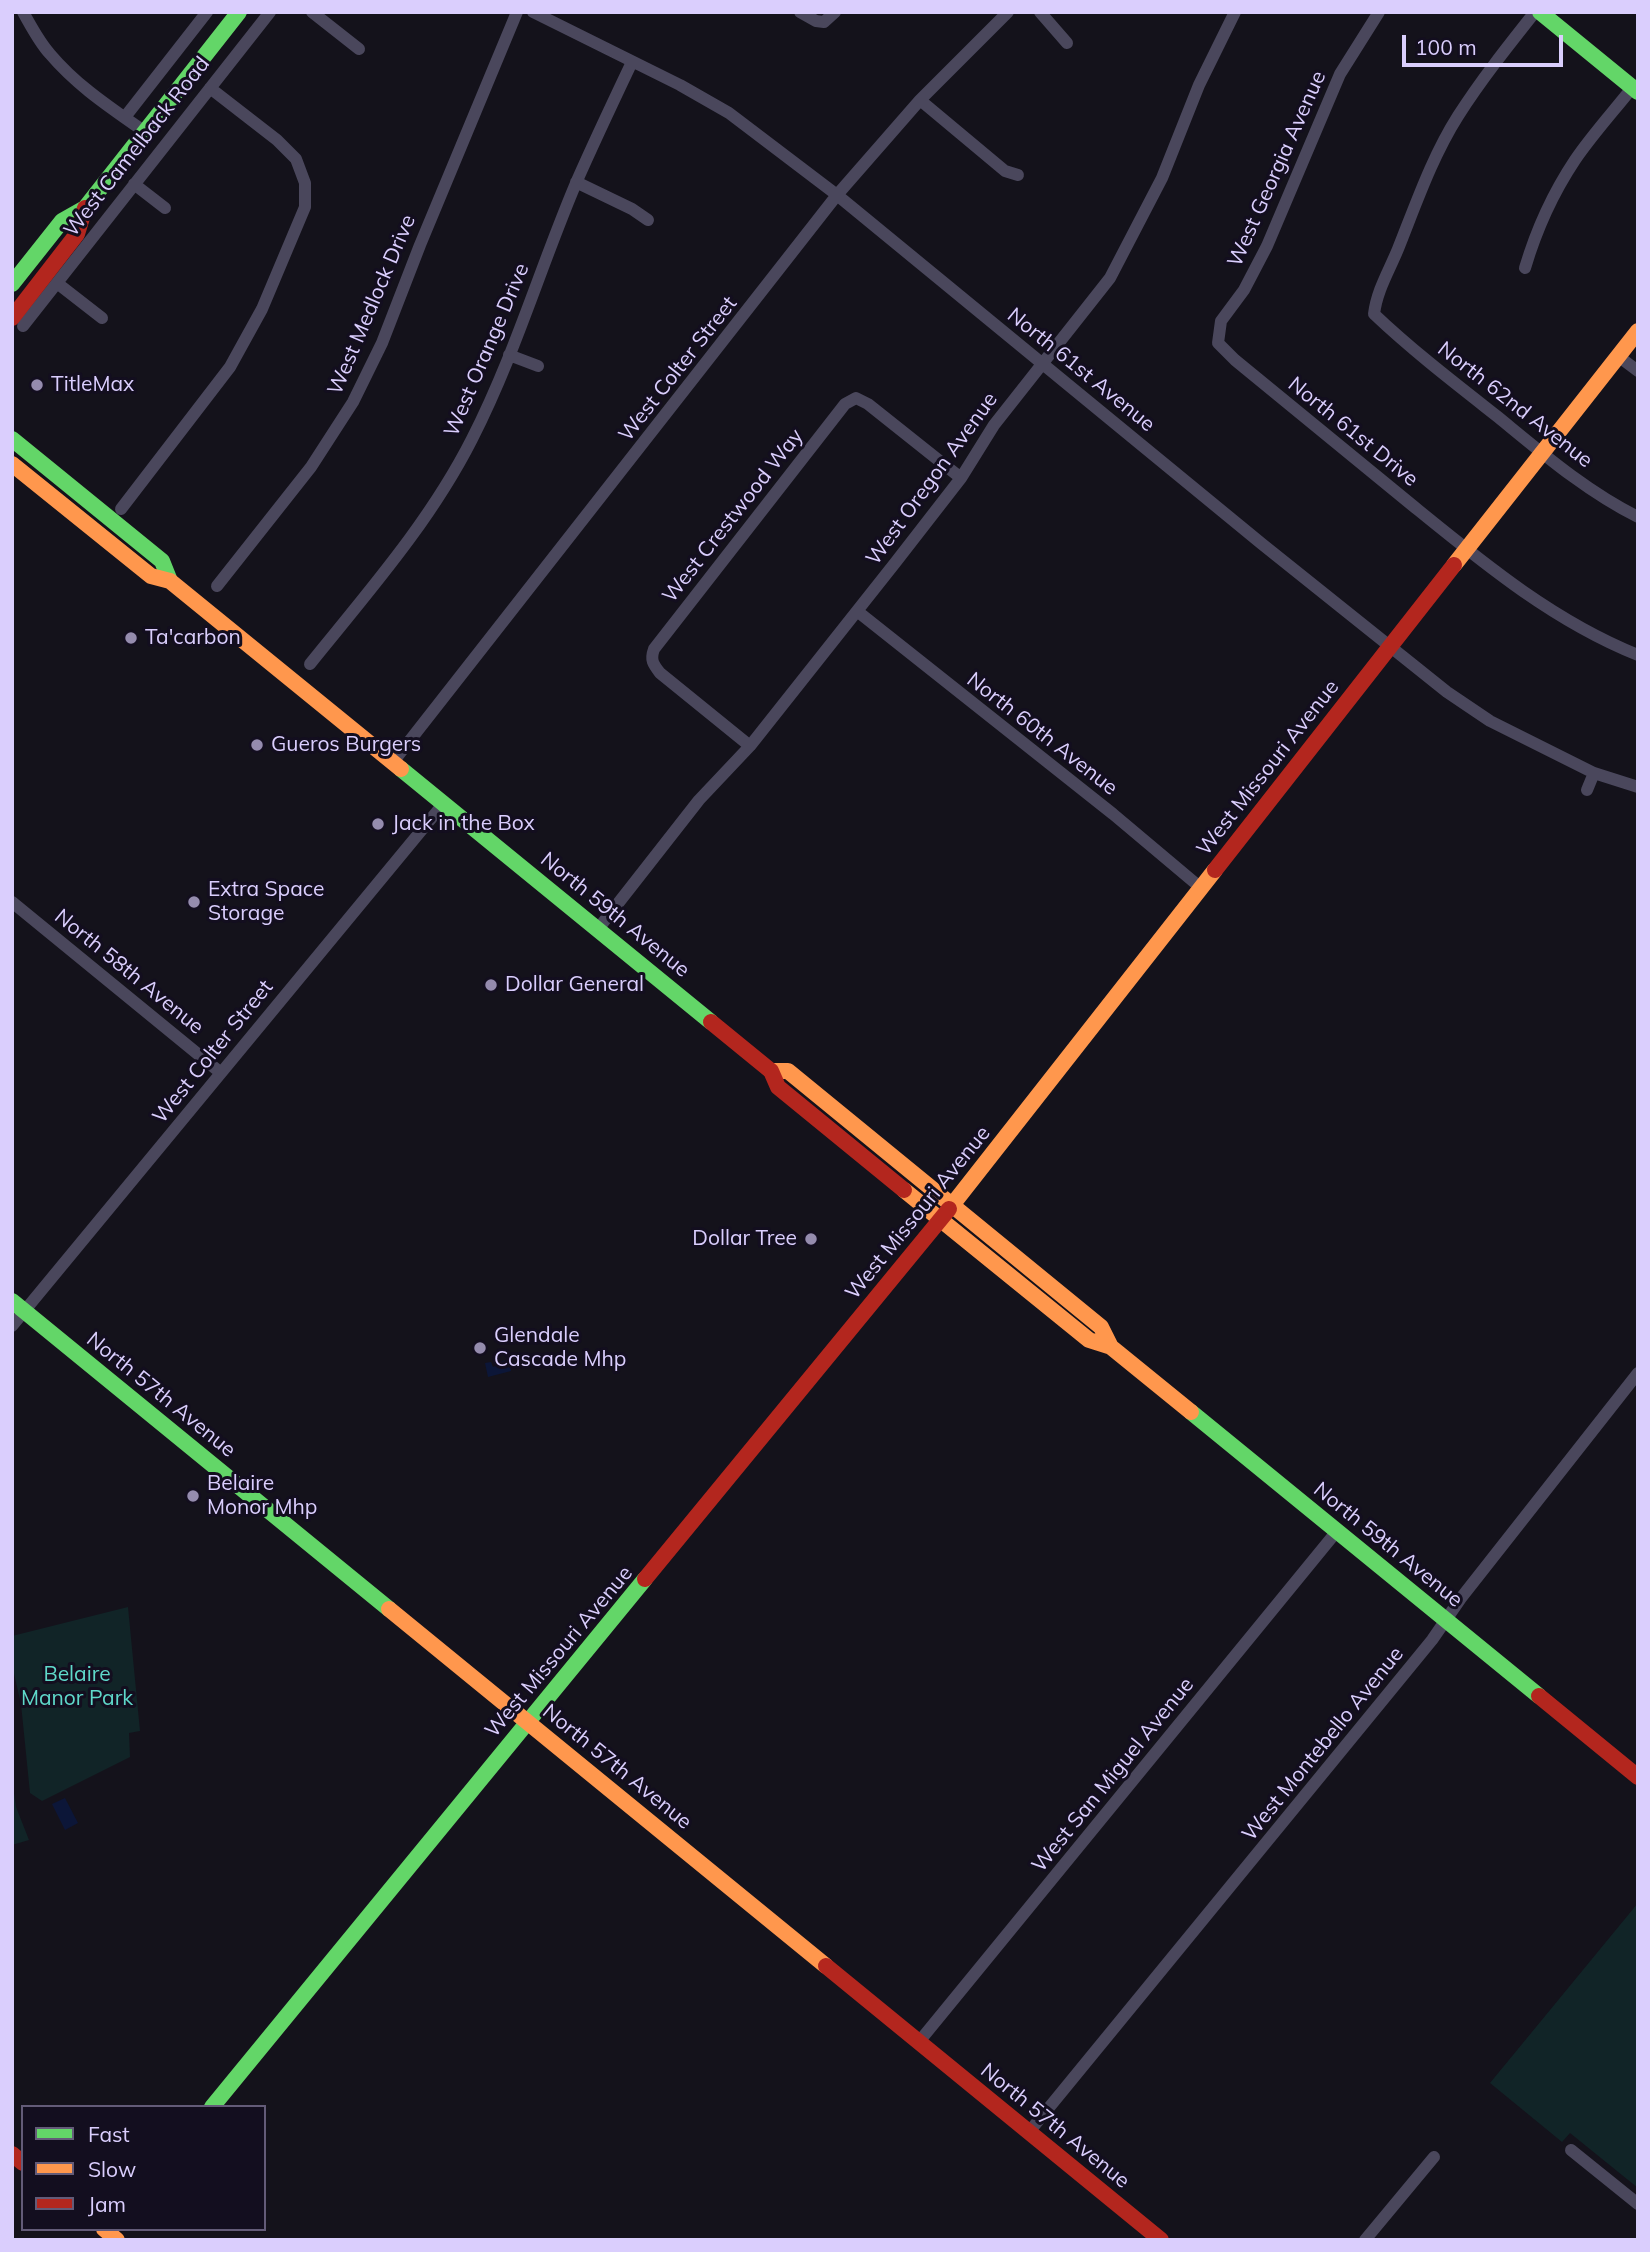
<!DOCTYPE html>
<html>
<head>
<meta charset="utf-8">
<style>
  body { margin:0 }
  #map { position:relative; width:1650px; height:2252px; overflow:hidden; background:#14121b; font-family:Mulish,sans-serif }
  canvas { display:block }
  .frame { position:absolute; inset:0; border:14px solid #dacefd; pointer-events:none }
  .legend { position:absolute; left:21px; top:2105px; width:245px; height:126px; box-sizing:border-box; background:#130e1f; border:2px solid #635b78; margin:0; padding:9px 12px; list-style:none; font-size:21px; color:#dacefd }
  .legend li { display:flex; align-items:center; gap:14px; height:35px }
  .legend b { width:35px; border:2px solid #635b78 }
  .scale { position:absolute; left:1402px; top:35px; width:161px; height:32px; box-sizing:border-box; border:4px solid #dacefd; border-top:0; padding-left:9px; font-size:21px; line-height:24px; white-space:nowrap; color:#dacefd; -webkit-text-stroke:5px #130e1f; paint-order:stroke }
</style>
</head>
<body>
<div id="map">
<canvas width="1650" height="2252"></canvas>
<div class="frame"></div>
<ul class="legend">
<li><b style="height:9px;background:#63d668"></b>Fast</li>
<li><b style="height:9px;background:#ff974d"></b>Slow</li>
<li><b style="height:9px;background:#b3261e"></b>Jam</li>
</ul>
<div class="scale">100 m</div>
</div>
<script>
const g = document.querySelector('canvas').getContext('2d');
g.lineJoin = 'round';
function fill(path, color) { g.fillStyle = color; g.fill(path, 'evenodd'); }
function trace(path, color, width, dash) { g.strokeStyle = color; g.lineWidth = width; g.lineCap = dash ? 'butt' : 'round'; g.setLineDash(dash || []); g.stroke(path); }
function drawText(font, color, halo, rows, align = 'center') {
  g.font = font + ' Mulish,sans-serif'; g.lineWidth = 6; g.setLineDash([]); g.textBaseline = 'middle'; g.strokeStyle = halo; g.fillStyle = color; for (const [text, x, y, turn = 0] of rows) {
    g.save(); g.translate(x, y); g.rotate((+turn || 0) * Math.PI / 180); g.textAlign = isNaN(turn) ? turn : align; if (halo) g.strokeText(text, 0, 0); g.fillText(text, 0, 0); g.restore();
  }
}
fill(new Path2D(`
  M128,1607L140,1731L129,1733L130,1757L42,1801L30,1793L21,1704L12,1665V1636Z
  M12,1779L16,1807L29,1840L12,1845Z
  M1638,1903V2188L1570,2133L1562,2142L1490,2083Z`), '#112427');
fill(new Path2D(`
  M509,1359L511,1371L488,1377L485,1363L491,1362L493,1367L498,1365L499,1362Z
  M65,1798L78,1823L65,1830L52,1804Z`), '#0c1638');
trace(new Path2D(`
  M23,12C31,26 39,42 50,54C77,86 111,108 145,132
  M312,12L359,49
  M533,12L680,85L729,113L837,195L1262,544L1447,692L1490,721L1594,773L1638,787
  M800,12L816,21L824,22L835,12
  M1040,12L1067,43
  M1379,12L1340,74L1267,246L1244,290L1221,321L1218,343L1235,360C1294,408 1353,457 1412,505C1482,562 1553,621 1638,655
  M1535,12C1508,46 1481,80 1458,116C1432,157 1416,204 1398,249C1389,271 1377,290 1374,314C1413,351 1456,384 1498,417C1542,453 1586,491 1638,517
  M920,100L1005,171L1018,175
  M125,117L207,12
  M576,182L632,209L648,220
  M134,184L165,208
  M1525,268C1536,231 1553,193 1575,160C1592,135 1613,112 1632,88
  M57,283L102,318
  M23,326L270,12
  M509,355L538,366
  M1618,356L1638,371
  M121,509L230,367L262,309L305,207V183L296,159L277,140L210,88
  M217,586L311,467L353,402L382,343L420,245L517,12
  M857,611L1113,814L1201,888
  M310,664C368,592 430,522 472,439C514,357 540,268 576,183C594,142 613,102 632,62
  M750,746L660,673C653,664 650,660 654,649L845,404L856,398L868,404L961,478
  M393,762L837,195L920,100L1008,12
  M1587,790L1594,773
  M12,902L221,1073
  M598,929L699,800L750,746L895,563L961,478L994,425L1110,278L1162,178L1199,85L1235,12
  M12,1326L444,803
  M918,2043L1337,1531
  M1029,2132L1432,1640L1461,1598L1638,1373
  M1571,2150L1638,2204
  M1365,2240L1434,2157`), '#4a475c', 12);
trace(new Path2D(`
  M1540,12L1638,92
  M12,284L62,221L85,208L239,12
  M12,439L162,561L170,581
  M401,769L711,1022
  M12,1301L389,1609
  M1191,1412L1539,1696
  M212,2107L645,1579`), '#63d668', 16);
trace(new Path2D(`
  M12,464L151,576L170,581L401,769
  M1454,565L1638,331
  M771,1071H788L1101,1327L1111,1347
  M904,1190L1089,1340L1111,1347L1191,1412
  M949,1209L1215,870
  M389,1609L826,1966
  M104,2229L117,2240`), '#ff974d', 16);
trace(new Path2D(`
  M12,318L77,234L85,208
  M1215,870L1454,565
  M711,1022L771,1071L778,1087L904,1190
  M645,1579L949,1209
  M1539,1696L1638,1777
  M826,1966L1161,2240
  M12,2154L23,2163`), '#b3261e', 16);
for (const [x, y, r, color] of [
  [37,385,7,"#958cae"],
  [131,638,7,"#958cae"],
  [257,745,7,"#958cae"],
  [378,824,7,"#958cae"],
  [194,902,7,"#958cae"],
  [491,985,7,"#958cae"],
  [811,1239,7,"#958cae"],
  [480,1348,7,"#958cae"],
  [193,1496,7,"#958cae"]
]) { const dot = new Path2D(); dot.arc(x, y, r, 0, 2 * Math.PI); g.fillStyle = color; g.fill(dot); trace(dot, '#130e1f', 2.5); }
drawText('21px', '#dacefd', '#130e1f', [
  ["West Camelback Road",137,147,-52],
  ["West Georgia Avenue",1277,169,-66],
  ["West Medlock Drive",372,305,-67],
  ["West Orange Drive",487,350,-67],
  ["West Colter Street",678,369,-52],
  ["North 61st Avenue",1081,370,39],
  ["North 62nd Avenue",1515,405,38],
  ["North 61st Drive",1353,432,39],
  ["West Oregon Avenue",932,479,-54],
  ["West Crestwood Way",733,516,-52],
  ["North 60th Avenue",1042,734,38],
  ["West Missouri Avenue",1268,768,-52],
  ["North 59th Avenue",615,915,39],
  ["North 58th Avenue",129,972,39],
  ["West Colter Street",213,1052,-51],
  ["West Missouri Avenue",918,1213,-51],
  ["North 57th Avenue",161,1395,39],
  ["North 59th Avenue",1388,1545,39],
  ["West Missouri Avenue",559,1652,-50],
  ["West Montebello Avenue",1323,1744,-51],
  ["North 57th Avenue",617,1767,39],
  ["West San Miguel Avenue",1113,1775,-51],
  ["North 57th Avenue",1055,2126,39]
]);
drawText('21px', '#dacefd', '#130e1f', [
  ["TitleMax",51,385],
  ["Ta'carbon",145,638],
  ["Gueros Burgers",271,745],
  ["Jack in the Box",392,824],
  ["Extra Space",208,890],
  ["Storage",208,914],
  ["Dollar General",505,985],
  ["Dollar Tree",797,1239,"right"],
  ["Glendale",494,1336],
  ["Cascade Mhp",494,1360],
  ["Belaire",207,1484],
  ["Monor Mhp",207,1508]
], 'left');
drawText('21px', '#5fd9ca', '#130e1f', [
  ["Belaire",77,1675],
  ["Manor Park",77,1699]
]);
</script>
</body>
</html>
